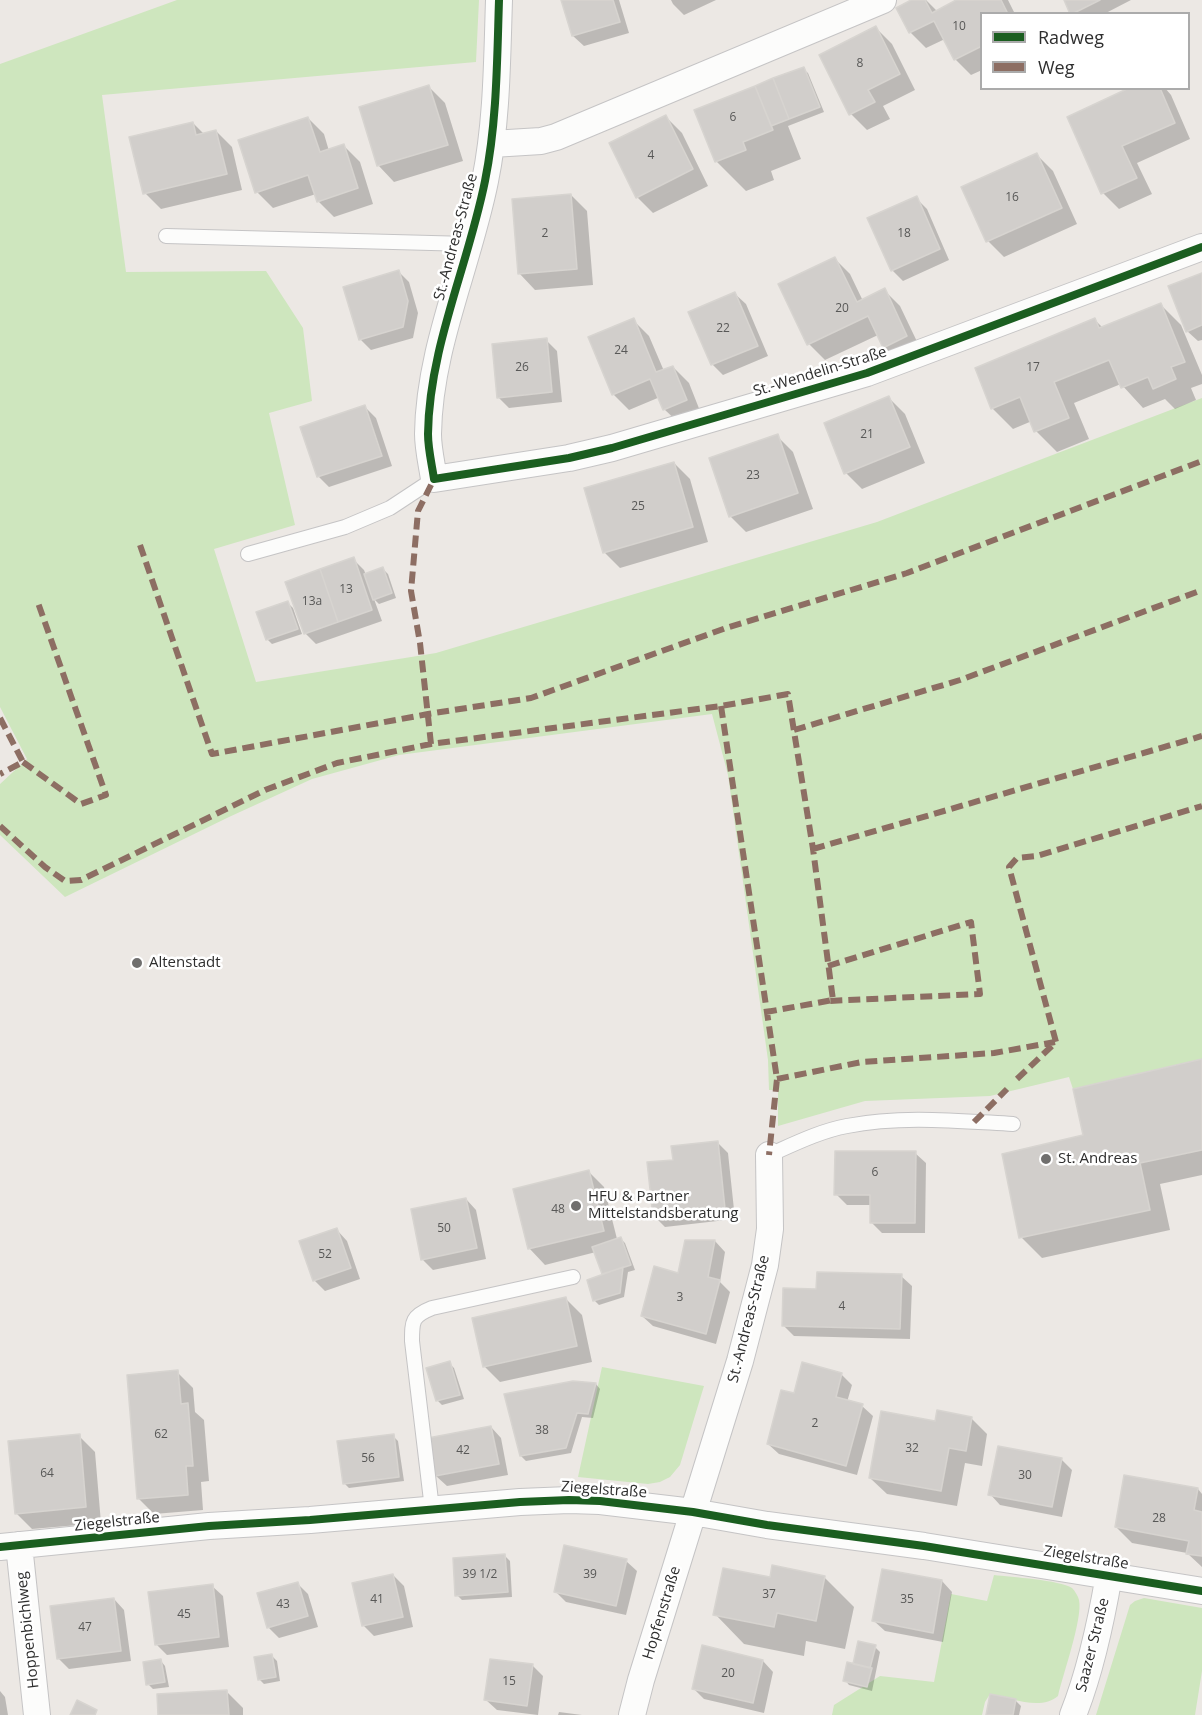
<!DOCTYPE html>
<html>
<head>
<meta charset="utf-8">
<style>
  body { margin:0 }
  #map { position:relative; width:1202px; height:1715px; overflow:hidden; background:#ece8e4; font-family:"Open Sans",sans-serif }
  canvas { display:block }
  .legend { position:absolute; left:980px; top:12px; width:210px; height:78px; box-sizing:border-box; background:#fff; border:2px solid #ababab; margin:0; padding:8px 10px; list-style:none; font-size:18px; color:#2e2e2e }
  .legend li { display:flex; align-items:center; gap:12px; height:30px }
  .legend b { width:30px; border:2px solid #ababab }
</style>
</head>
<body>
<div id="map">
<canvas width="1202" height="1715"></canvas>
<ul class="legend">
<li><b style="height:8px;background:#1b5e20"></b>Radweg</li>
<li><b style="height:8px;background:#8d6e63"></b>Weg</li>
</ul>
</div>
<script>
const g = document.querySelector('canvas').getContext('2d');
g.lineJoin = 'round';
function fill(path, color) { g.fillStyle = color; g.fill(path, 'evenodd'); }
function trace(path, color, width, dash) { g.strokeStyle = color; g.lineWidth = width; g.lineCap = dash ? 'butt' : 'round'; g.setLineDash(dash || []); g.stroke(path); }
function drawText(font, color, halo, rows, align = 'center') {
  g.font = font + ' "Open Sans",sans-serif'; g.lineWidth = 5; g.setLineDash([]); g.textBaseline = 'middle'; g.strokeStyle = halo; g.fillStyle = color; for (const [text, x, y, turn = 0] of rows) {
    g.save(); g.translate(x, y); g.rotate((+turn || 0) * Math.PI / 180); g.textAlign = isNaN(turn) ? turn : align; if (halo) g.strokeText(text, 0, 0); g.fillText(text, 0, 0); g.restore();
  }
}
fill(new Path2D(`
  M177,0H479L476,62L102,95L126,272L266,271L303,328L312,401L269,413L295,525L214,549L256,682L436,653L877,522L1202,398V1059L1073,1089L1069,1077L990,1096L865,1101L778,1126V1090H769L768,1060L728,775L712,714L399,755L312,779L229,817L65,897L0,835V784L27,759L0,707V64Z
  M602,1367L704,1386L680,1465L670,1477L660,1482L648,1484L578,1477Z
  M994,1575C1011,1577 1060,1580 1072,1588C1075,1591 1078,1596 1079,1600C1083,1618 1063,1674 1058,1696C1041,1711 1010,1698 990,1694L985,1702L982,1715H832L834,1705L880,1676L934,1682L951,1594L987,1601Z
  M1144,1598L1202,1608V1671L1195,1715H1096L1130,1605L1135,1601Z`), '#cee6be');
fill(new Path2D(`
  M562,0H619L629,33L584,46L573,36Z
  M671,0H716L684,15L673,4Z
  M914,0H926L938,12L960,0H1008L1015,14H982V70L971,75L955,59L945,39L926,48L910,32Z
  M1066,0H1131L1104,14H1072Z
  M876,28L892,44L915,90L883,106L890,119L867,130L851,114Z
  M803,69L808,73L824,112L788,126L801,159L771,171L774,180L746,191L716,161Z
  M429,87L445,103L463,161L394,182L378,165Z
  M1133,88H1165L1171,95L1190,139L1137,163L1152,194L1119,209L1103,193Z
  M666,117L682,133L708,186L653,213L637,197Z
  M308,118L324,134L329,151L344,146L360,162L373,204L334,217L318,201L316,194L273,208L257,192Z
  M193,123L204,134L216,131L232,147L242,190L161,209L145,193Z
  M1037,155L1053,171L1077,224L1004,257L988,241L963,188Z
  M571,195L587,211L593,285L535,290L519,273Z
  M916,198L927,209L949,260L903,281L892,270Z
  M834,258L850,274L863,301L884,290L900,306L922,352L900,363L884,347L878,335L825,360L809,344L780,285Z
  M398,271L409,282L418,313L413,338L371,350L361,340L345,288Z
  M1202,275V340L1198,341L1187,331Z
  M735,294L746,304L768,356L723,375L712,364Z
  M1160,304L1181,325L1202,375V384L1191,388L1196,400L1175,409L1165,399L1143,408L1121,384L1074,403L1089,439L1057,452L1036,431L1032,421L1013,429L992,408L1095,320L1103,328Z
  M633,320L649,336L664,371L673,367L689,383L702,416L681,425L664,409L660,397L629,410L613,394Z
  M546,340L557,351L562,402L509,408L498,397Z
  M889,398L905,414L925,463L862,489L846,473Z
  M365,407L376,418L392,466L329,487L318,476Z
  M777,436L793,452L813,509L746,532L730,516Z
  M674,463L690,479L708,542L620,568L604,552Z
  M353,559L364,570L366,575L383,569L388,574L396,598L379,604L374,599L382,621L316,644L305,633Z
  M288,603L293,608L302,634L272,644L267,639Z
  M1202,1061V1175L1160,1184L1170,1230L1042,1258L1021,1237L1085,1136Z
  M717,1142L728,1153L735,1219L665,1227L654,1216L674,1161Z
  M915,1153L926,1163L925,1233H882L871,1222L872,1205H847L836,1194Z
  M588,1171L604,1187L617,1239L620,1238L625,1243L635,1270L628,1272L624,1297L599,1305L594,1300L604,1275L596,1252L545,1265L529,1248Z
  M466,1199L476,1210L486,1259L433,1270L423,1260Z
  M337,1230L347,1241L360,1279L325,1291L314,1280Z
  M715,1241L725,1252L720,1282L730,1292L716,1344L653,1326L642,1316L679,1275Z
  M901,1276L912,1286L910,1339L794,1336L783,1325L818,1290Z
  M566,1299L582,1315L592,1362L500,1382L484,1366Z
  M449,1363L454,1368L464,1399L442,1405L437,1400Z
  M177,1372L193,1388L195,1412L204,1420L209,1481L201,1482L203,1510L154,1514L138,1498Z
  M841,1374L852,1385L847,1402L862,1406L873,1416L857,1475L779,1454L768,1444L795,1395Z
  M596,1384L600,1389L593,1418L582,1417L571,1453L526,1461L521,1456Z
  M971,1418L987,1434L982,1466L965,1463L957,1506L887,1494L870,1478L936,1423Z
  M491,1427L501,1438L508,1475L447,1486L436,1476Z
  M79,1436L95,1452L101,1523L32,1529L16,1513Z
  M393,1436L398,1441L404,1481L349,1488L344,1483Z
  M1061,1459L1072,1470L1062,1517L1000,1505L990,1494Z
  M1198,1489L1202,1494V1567L1187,1553L1132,1543L1116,1527Z
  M505,1556L510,1561L512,1597L462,1600L457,1595Z
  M626,1561L637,1571L626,1615L566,1602L555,1591Z
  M393,1575L404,1586L413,1627L374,1636L363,1625Z
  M824,1577L854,1607L845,1649L806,1641L804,1656L744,1644L715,1614L771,1579Z
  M942,1581L952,1592L943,1642L885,1631L874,1621Z
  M297,1583L308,1594L318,1627L279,1638L268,1627Z
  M212,1586L223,1596L229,1647L167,1655L157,1645Z
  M114,1599L124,1610L131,1661L69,1669L58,1658Z
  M875,1647L880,1652L872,1691L849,1685L845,1680L854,1665Z
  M272,1656L277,1661L280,1681L264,1684L259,1679Z
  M161,1661L165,1666L169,1687L153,1689L148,1684Z
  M763,1661L773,1672L764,1713L704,1699L693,1688Z
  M533,1666L543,1676L538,1715L497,1710L486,1700Z
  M0,1691L5,1697L8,1715H0Z
  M227,1692L243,1708V1715H160Z
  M1016,1701L1021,1706L1019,1715H987Z
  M559,1712L582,1715H558Z`), '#0003');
const building = new Path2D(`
  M561,0H613L620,22L572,36Z
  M911,0H925L932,13L956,0H1001L1008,14H982V46L954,60L934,21L909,33L896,8Z
  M1064,0H1100L1072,14H1070Z
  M876,26L900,74L868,90L875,102L849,115L819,55Z
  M804,67L820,107L789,119L773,78Z
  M773,78L789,119L771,126L755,86Z
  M429,85L448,145L377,166L359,107Z
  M755,86L773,130L743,142L746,150L715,162L694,110Z
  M1129,88H1160L1175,123L1122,146L1137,178L1101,194L1067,117Z
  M666,115L693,169L636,198L609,143Z
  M308,117L320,152L344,144L358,188L317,202L308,175L255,193L238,140Z
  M193,122L196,135L216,130L227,174L143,194L129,137Z
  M1037,153L1062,208L986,242L961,187Z
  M571,194L577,269L518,274L512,199Z
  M917,196L940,249L891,271L867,218Z
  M835,257L857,302L885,288L907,336L883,348L868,316L807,345L778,284Z
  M399,270L408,301L403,327L359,340L343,287Z
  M1202,273V325L1186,332L1168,286Z
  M735,292L758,346L711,365L688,312Z
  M1161,303L1185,362L1171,367L1176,379L1153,389L1148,377L1121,388L1109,360L1054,382L1069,418L1034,432L1020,397L991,409L975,368L1095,318L1099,328Z
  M634,318L656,372L673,366L687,400L663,410L650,379L612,395L588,337Z
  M547,338L552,392L497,398L492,344Z
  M889,396L910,447L844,474L824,423Z
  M365,405L382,456L317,477L300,427Z
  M778,434L798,493L729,517L709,458Z
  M674,462L693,527L603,553L584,488Z
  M354,557L372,610L338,622L320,569Z
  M383,567L392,593L373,600L364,574Z
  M320,569L338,622L304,634L285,582Z
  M288,601L298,629L266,640L256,612Z
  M1202,1059V1150L1140,1163L1150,1210L1019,1238L1002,1154L1083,1135L1073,1089Z
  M718,1141L725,1209L653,1217L647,1162L673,1160L671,1146Z
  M835,1151H916L915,1223H870V1195H834Z
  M589,1170L604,1231L528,1249L513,1189Z
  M466,1198L477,1248L421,1260L411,1209Z
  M337,1228L351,1268L313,1281L299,1241Z
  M621,1237L631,1265L602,1274L592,1247Z
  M685,1240H715L708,1277L720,1280L706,1334L641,1316L654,1266L678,1273Z
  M623,1267L620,1293L593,1301L587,1280Z
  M817,1272L902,1274L900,1329L782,1326L783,1288L816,1289Z
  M566,1297L577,1346L483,1367L472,1318Z
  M450,1361L460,1395L436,1401L426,1368Z
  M802,1362L842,1373L836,1397L863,1404L846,1466L767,1444L781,1390L794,1393Z
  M178,1370L181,1404L188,1403L193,1466H186L188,1495L137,1499L127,1375Z
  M573,1381L596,1383L588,1414L577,1413L566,1448L520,1456L504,1394Z
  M937,1410L972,1417L966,1451L949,1448L941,1491L869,1478L881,1411L935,1421Z
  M491,1426L499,1464L435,1476L428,1438Z
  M80,1434L86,1507L15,1514L8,1441Z
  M394,1434L399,1477L343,1484L337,1441Z
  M998,1446L1062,1458L1052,1507L988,1495Z
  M1124,1475L1198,1488L1194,1510L1202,1512V1556L1186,1554L1189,1541L1115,1527Z
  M564,1545L627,1559L616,1606L554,1592Z
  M505,1554L508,1592L455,1596L453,1558Z
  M772,1565L825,1576L816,1621L777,1613L774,1627L713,1615L723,1568L770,1577Z
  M882,1569L942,1580L933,1633L872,1621Z
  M393,1574L403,1617L362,1626L352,1583Z
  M298,1582L308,1616L267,1628L257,1593Z
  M213,1584L219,1637L155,1645L148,1592Z
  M114,1598L121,1651L57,1659L50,1606Z
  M858,1641L876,1645L870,1668L853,1664Z
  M702,1645L763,1660L753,1703L692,1689Z
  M272,1654L276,1677L258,1680L254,1657Z
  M161,1659L165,1682L146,1685L143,1662Z
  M490,1659L533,1664L527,1706L484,1700Z
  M847,1662L872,1668L867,1687L843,1681Z
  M227,1690L229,1715H158L157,1694Z
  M990,1694L1016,1699L1013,1715H986Z
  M77,1700L97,1710L95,1715H70Z`);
fill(building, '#d1cecb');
trace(building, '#d7d4d0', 1.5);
const lane = new Path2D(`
  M166,236L469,244
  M248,554L345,527L390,508L434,479
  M769,1155C794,1144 820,1131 847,1126C901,1115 959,1121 1013,1124
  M432,1509L412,1341C412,1321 412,1316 432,1308L573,1277`);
const street = new Path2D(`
  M499,0C497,61 497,122 485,181C468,266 429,348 428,434C428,449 432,465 434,479L569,458L612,448L867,373L1202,247
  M492,144L541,141L556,137L883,0
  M19,1545L37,1715
  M0,1547L209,1526L310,1520L520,1502L569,1500L600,1501L693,1512L767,1525L924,1546L1202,1591
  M632,1715L641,1680L740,1361L765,1265L770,1229L769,1155
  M1073,1715C1091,1670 1101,1622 1109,1575`);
trace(lane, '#c5c4c5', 16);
trace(street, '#c5c4c5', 28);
trace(lane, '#fcfcfb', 14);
trace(street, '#fcfcfb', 26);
trace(new Path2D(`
  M140,545L212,754L428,714L531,698L726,628L907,573L1202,461
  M721,706L777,1079L769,1155
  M0,718L23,762L0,774
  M794,730L960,680L1202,590
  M431,744L420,643L411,591L418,511L434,479
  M23,762L81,804L106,795L37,600
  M0,826L45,867L65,881L81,880L265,790L337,763L431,744L721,706L788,694L813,849L833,1000L766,1012
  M813,849L1202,736
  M828,966L971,922L980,994L828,1001
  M777,1079L862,1062L994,1053L1055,1042
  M1017,1079L1056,1042L1009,867L1017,858L1037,856L1202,806
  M974,1122L1007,1089`), '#8d6e63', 6, [12, 6]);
trace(new Path2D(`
  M499,0C497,61 497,122 485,181C468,266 429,348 428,434C428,449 432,465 434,479L569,458L612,448L867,373L1202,247
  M0,1547L209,1526L310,1520L520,1502L569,1500L600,1501L693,1512L767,1525L924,1546L1202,1591`), '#1b5e20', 8);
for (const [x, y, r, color] of [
  [137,963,6,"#706f6e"],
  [1046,1159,6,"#706f6e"],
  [576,1206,6,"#706f6e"]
]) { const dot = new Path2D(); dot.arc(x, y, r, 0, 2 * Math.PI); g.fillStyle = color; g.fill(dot); trace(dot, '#fff', 2); }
drawText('12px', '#585857', null, [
  ["10",959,27],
  ["8",860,64],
  ["6",733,118],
  ["4",651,156],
  ["16",1012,198],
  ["2",545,234],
  ["18",904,234],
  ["20",842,309],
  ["22",723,329],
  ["24",621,351],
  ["26",522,368],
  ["17",1033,368],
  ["21",867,435],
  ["23",753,476],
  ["25",638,507],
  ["13",346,590],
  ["13a",312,602],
  ["6",875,1173],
  ["48",558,1210],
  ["50",444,1229],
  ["52",325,1255],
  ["3",680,1298],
  ["4",842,1307],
  ["2",815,1424],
  ["38",542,1431],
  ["62",161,1435],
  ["32",912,1449],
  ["42",463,1451],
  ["56",368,1459],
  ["64",47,1474],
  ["30",1025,1476],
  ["28",1159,1519],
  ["39 1/2",480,1575],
  ["39",590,1575],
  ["37",769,1595],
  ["41",377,1600],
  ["35",907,1600],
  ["43",283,1605],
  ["45",184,1615],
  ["47",85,1628],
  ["20",728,1674],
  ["15",509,1682]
]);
drawText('15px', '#2e2e2e', '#fff', [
  ["St.-Andreas-Straße",456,237,-75],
  ["St.-Wendelin-Straße",820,372,-17],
  ["St.-Andreas-Straße",749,1319,-76],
  ["Ziegelstraße",604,1490,4],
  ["Ziegelstraße",117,1522,-6],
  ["Ziegelstraße",1086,1558,9],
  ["Hopfenstraße",662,1613,-73],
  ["Hoppenbichlweg",28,1630,-96],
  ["Saazer Straße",1093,1645,-76]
]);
drawText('15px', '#2e2e2e', '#fff', [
  ["Altenstadt",149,963],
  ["St. Andreas",1058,1159],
  ["HFU & Partner",588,1197],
  ["Mittelstandsberatung",588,1214]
], 'left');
</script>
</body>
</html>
